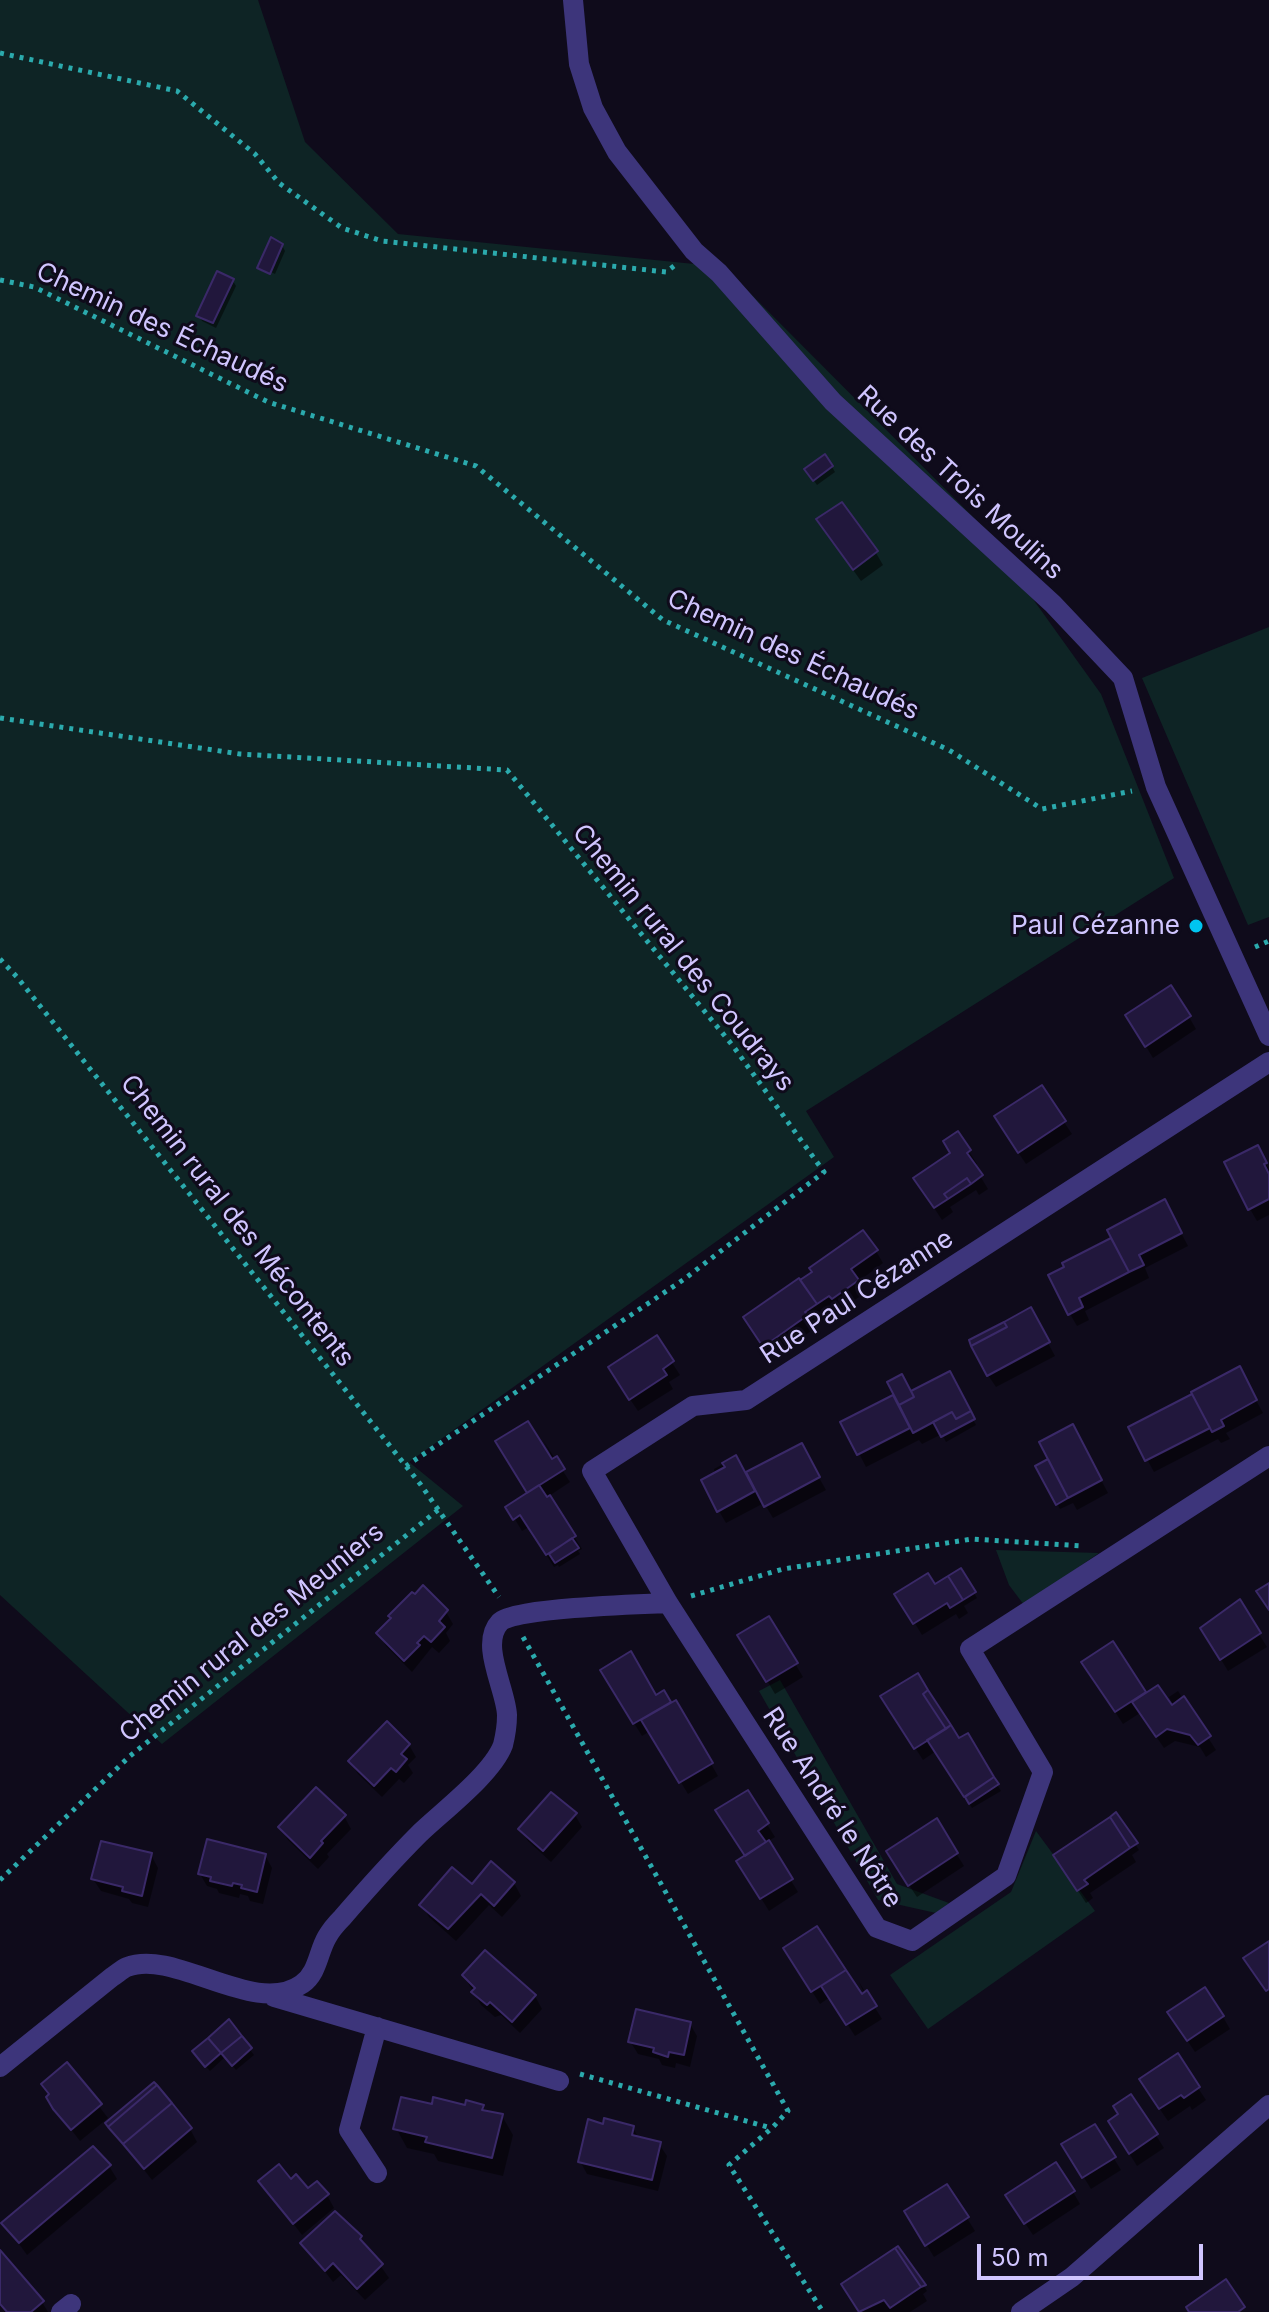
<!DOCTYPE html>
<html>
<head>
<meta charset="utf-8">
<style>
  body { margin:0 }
  #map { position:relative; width:1269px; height:2312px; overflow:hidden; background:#0f0b1b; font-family:Inter,sans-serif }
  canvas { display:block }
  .scale { position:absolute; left:977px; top:2244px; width:226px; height:36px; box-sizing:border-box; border:4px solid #d0c5ff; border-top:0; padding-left:10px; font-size:24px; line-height:28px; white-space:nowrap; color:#d0c5ff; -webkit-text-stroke:6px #0f0b1b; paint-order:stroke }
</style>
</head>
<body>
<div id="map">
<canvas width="1269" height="2312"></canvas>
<div class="scale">50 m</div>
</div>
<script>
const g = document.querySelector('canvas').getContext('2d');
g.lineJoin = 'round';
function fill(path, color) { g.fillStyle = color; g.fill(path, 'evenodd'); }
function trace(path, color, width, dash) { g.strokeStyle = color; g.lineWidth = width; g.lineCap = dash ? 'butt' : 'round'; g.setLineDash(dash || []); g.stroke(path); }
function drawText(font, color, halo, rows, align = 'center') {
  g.font = font + ' Inter,sans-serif'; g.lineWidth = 6; g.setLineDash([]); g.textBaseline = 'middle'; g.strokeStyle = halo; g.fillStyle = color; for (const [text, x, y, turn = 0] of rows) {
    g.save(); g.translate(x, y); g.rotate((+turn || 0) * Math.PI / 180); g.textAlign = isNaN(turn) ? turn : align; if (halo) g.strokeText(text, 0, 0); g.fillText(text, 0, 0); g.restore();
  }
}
fill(new Path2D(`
  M0,0H258L305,142L398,234L724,267L977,521L1101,694L1174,878L806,1111L834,1157L409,1462L463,1506L162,1744L0,1595Z
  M1269,627V917L1248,925L1142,678Z
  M996,1550L1099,1553L1024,1605L1009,1585Z
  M780,1680L897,1884L949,1903L936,1913L878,1900L759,1691Z
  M1036,1831L1095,1911L928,2029L890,1975L1011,1892Z`), '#0e2425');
fill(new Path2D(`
  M282,245L285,251L275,274L261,267V271L260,268Z
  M233,281L236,286L216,328L202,321L199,316Z
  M832,467L835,472L817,485L810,475Z
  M826,532L876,553L883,565L861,581Z
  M1127,1015L1189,1017L1196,1029L1153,1058Z
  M1041,1088L1072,1134L1026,1164L1003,1130Z
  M958,1134L977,1164L974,1166L988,1189L979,1195L976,1190L950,1207L953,1212L942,1220L923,1191L952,1154Z
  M1257,1148L1269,1169V1215L1257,1221L1250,1209Z
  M1171,1214L1188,1246L1145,1268L1149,1278L1085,1311L1089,1320L1077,1326L1070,1314L1065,1264L1114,1239Z
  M876,1251L883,1263L863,1278L866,1283L861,1286L865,1293L840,1310L838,1307L811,1325L814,1329L772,1358L753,1330Z
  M1030,1310L1055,1356L996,1387L988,1375Z
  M656,1338L680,1375L669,1382L673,1389L638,1411L617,1380Z
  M1239,1369L1263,1413L1226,1433L1230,1439L1221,1443L1218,1439L1154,1472L1130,1428Z
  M949,1374L976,1425L946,1442L942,1434L922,1444L919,1440L866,1467L843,1422L898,1406L911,1393Z
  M1079,1439L1108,1493L1077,1510L1073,1503L1060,1509L1037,1467Z
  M543,1440L570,1482L549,1496L582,1549L578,1551L580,1554L559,1567L558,1565L554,1567L529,1527L522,1531L508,1508L529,1494L550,1453Z
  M801,1446L826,1490L773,1518L764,1503L726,1523L719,1511L714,1469L736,1457L745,1475Z
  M961,1571L977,1598L964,1606L968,1613L959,1619L956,1614L922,1635L897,1594L934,1587Z
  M1239,1602L1267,1647L1228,1671L1202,1628Z
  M446,1612L453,1624L446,1633L450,1641L439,1653L432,1647L412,1672L386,1646L379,1634Z
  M768,1618L803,1677L775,1694L740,1635Z
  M1112,1644L1146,1695L1172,1710L1175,1708L1169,1697L1178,1691L1216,1750L1206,1757L1200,1747L1175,1741L1164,1748L1140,1713L1123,1724L1091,1675Z
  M602,1671L656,1697L663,1693L670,1705L675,1702L718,1776L688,1794L650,1731L642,1736Z
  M890,1709L959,1740L967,1735L1001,1791L972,1808L936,1751L923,1760Z
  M409,1745L416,1757L408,1765L413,1773L404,1783L399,1779L382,1797L358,1774L350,1761Z
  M747,1793L775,1837L767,1842L798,1892L769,1911L746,1874Z
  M575,1815L582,1827L551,1862L528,1841L521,1829Z
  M1116,1815L1139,1850L1132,1855L1136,1862L1090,1893L1093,1898L1086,1903L1063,1868Z
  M344,1816L351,1829L327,1854L329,1857L318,1869L288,1840L281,1828Z
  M936,1821L964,1866L917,1897L895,1864Z
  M151,1855L158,1868L148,1907L132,1903L129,1899L101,1891L93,1879Z
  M265,1855L272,1868L263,1904L250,1901L248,1896L240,1894L239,1898L219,1893L217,1889L207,1886L200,1874Z
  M514,1883L521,1896L502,1917L489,1905L456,1941L429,1917L422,1905L472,1886Z
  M816,1929L863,1999L866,1997L859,1982L882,2019L855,2036L830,1997L820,2004L793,1961Z
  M464,1976L535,1996L542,2009L520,2033L501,2015L495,2017L481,2005Z
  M1223,2017L1230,2029L1195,2052L1177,2025Z
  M229,2022L254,2055L236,2070L225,2057L210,2071L197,2057Z
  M690,2024L697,2036L690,2067L676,2063L675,2068L662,2065L659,2059L638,2054L630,2041Z
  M67,2065L108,2118L80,2141L56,2110L50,2096Z
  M1198,2088L1206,2100L1192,2110L1190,2106L1168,2121L1148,2092Z
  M1131,2096L1164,2148L1137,2166L1110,2122L1120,2115Z
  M482,2106L486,2112L502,2116L513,2135L503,2176L438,2161L434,2154L407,2148L396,2128L433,2107Z
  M108,2124L190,2129L197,2142L152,2180Z
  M604,2126L633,2128L639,2139L659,2144L667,2156L658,2191L587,2174L580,2161Z
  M1094,2126L1121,2170L1091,2189L1064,2145Z
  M109,2166L117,2179L27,2255L4,2223Z
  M261,2181L291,2182L308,2191L327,2195L334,2208L302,2235Z
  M947,2186L975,2231L934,2257L914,2224Z
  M1073,2192L1080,2204L1033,2235L1015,2208Z
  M361,2238L389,2278L365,2300L341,2275L333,2282L303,2243Z
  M0,2253L42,2302L48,2312H5L0,2306Z
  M924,2286L927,2291L923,2294L927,2301L910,2312H861L851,2297Z`), '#0007');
const building = new Path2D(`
  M271,237L283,244L270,274L257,268Z
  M217,271L234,279L213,323L196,316Z
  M825,454L833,466L813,481L804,469Z
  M842,502L878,551L853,570L816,519Z
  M1171,985L1191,1016L1145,1047L1125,1015Z
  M1042,1085L1066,1121L1018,1153L994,1116Z
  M958,1131L971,1150L967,1153L983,1175L971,1184L967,1178L944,1194L948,1199L934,1208L913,1178L950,1153L943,1141Z
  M1258,1145L1267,1163L1264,1164L1269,1174V1199L1248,1210L1224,1162Z
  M967,1178L971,1184L948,1199L944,1194Z
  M1165,1199L1182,1233L1139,1255L1144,1265L1129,1272L1107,1230Z
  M863,1230L878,1250L851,1269L859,1280L832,1299L829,1296L817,1304L800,1280L812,1272L809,1268Z
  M1111,1238L1129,1272L1079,1298L1083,1307L1068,1315L1048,1275L1064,1267L1062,1263Z
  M799,1278L817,1304L805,1312L808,1315L763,1347L743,1317Z
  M1031,1307L1050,1342L987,1376L971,1346L1007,1327L1004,1322Z
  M1004,1322L1007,1327L971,1346L969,1340Z
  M657,1335L674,1361L663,1369L667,1375L629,1400L608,1367Z
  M1240,1366L1257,1400L1221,1420L1224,1426L1212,1432L1191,1392Z
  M950,1371L971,1411L956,1419L952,1412L913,1433L899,1405L914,1397L911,1391Z
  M902,1374L914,1397L899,1405L887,1382Z
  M1192,1394L1210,1428L1145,1461L1128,1427Z
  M893,1395L910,1428L857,1455L840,1422Z
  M971,1411L975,1419L941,1437L933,1422L952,1412L956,1419Z
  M528,1421L552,1459L557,1456L565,1469L527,1493L495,1441Z
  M1073,1424L1102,1480L1068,1498L1039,1442Z
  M802,1443L820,1477L764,1507L746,1472Z
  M736,1455L755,1491L717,1512L701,1480L725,1467L722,1463Z
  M1048,1459L1068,1498L1056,1505L1035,1466Z
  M539,1485L547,1497L550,1495L576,1536L546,1555L520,1515L513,1520L505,1507Z
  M572,1538L579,1548L555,1563L549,1554Z
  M961,1568L976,1592L963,1600L948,1576Z
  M928,1573L935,1584L948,1576L963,1600L950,1608L947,1603L913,1624L894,1594Z
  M1269,1583V1610L1256,1591Z
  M423,1585L448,1610L439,1621L445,1627L431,1642L424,1636L417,1643L420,1645L404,1661L376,1633L391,1618L388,1616L412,1592L415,1594Z
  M1240,1599L1261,1633L1220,1660L1200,1628Z
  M769,1616L798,1663L766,1682L737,1635Z
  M1113,1641L1146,1692L1115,1712L1081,1662Z
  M631,1651L656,1695L664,1690L671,1702L633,1724L600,1670Z
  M918,1673L928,1690L923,1694L946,1729L914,1749L880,1696Z
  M1158,1685L1172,1705L1184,1696L1211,1736L1198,1745L1190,1735L1167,1729L1156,1737L1132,1702Z
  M928,1690L951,1725L946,1729L923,1694Z
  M676,1700L713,1763L679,1783L641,1720Z
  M387,1721L410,1744L401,1754L407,1759L396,1772L391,1768L374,1786L348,1761Z
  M951,1725L959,1738L968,1733L994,1777L964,1797L927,1740Z
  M994,1777L999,1784L969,1804L965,1797Z
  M316,1787L346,1815L321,1841L323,1843L310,1858L278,1827Z
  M748,1790L769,1823L758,1831L766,1842L745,1856L715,1810Z
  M551,1792L577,1813L543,1851L518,1829Z
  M1116,1812L1138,1843L1130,1848L1110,1817Z
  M1110,1817L1130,1848L1084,1880L1088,1884L1077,1891L1053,1855Z
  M937,1818L958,1853L908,1886L886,1851Z
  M207,1839L266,1854L257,1892L241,1888L242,1885L233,1883L232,1886L210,1881L211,1877L198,1874Z
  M769,1840L793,1879L760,1899L736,1861Z
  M101,1841L152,1853L142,1896L122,1891L123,1887L91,1879Z
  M491,1861L515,1882L494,1906L481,1894L448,1929L419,1905L452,1867L472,1884Z
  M817,1926L846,1970L811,1992L783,1948Z
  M1269,1941V1989L1266,1991L1243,1958Z
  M485,1950L536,1995L512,2022L490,2002L487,2005L471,1992L475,1988L462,1975Z
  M846,1970L862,1994L867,1990L877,2006L846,2025L821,1986Z
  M1205,1987L1224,2016L1187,2041L1167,2012Z
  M636,2009L691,2022L684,2055L669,2052L668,2057L653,2052L654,2048L628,2042Z
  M229,2019L242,2036L221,2053L208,2038Z
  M242,2036L252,2048L232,2066L221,2053Z
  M208,2038L221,2053L205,2067L192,2051Z
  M1178,2053L1200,2087L1184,2098L1181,2095L1159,2109L1139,2079Z
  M67,2062L102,2104L71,2130L53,2109L46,2097L49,2094L41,2084Z
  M154,2082L157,2085L108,2127L105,2123Z
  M157,2085L172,2103L123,2144L108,2127Z
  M1131,2094L1158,2134L1129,2154L1108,2121L1118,2114L1113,2106Z
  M401,2097L432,2104L433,2097L465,2105L466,2100L484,2105L482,2110L503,2114L492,2158L425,2142L427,2137L393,2129Z
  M172,2103L192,2128L144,2169L123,2144Z
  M604,2118L634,2126L632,2135L661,2142L652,2180L578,2162L588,2119L603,2124Z
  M1095,2124L1116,2157L1082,2178L1061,2144Z
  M93,2146L111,2165L19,2243L1,2223Z
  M1056,2162L1075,2191L1024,2224L1005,2195Z
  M279,2164L291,2179L296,2174L308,2188L317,2181L329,2194L293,2224L258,2181Z
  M947,2184L969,2217L925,2246L904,2211Z
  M335,2211L362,2236L360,2239L383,2264L357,2289L333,2263L325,2271L300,2243Z
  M898,2246L926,2285L921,2287L895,2248Z
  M895,2248L921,2287L890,2308L884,2300L859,2312L841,2284Z
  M0,2250L44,2301L31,2312H7L0,2304Z
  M1226,2279L1245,2307L1238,2312H1189L1186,2307Z`);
fill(building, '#21173c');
trace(building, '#3a2968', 2);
trace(new Path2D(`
  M0,53L177,91L255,154L279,183L342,228L382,241L666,272L674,266
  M0,280L34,287L268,402L476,466L663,620L949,750L1042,809L1132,791
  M0,718L240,754L507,770L733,1046L824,1172L683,1280L406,1466
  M1255,947L1269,941
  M0,959L17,977L421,1485L499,1597
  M691,1596L783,1569L972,1539L1083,1546
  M523,1637L788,2111L772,2128L729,2165L823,2312
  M0,1880L130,1756L438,1510
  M580,2074L771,2128`), '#2baaad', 5, [4, 6]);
trace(new Path2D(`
  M573,0L579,64L593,108L617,152L694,251L719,273L833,402L1053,604L1123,678L1156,787L1269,1036
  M1269,1062L746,1400L693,1406L592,1471L668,1603L877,1928L912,1941L1006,1876L1043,1772L970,1649L1269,1456
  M274,1997L559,2081
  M0,2067L112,1977C117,1974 122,1969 127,1967C175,1948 255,2018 302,1984C318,1973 318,1952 327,1937C331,1930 337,1923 342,1918C367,1889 393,1860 420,1833C443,1811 492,1774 503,1745C505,1737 507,1723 507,1715C506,1689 479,1644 500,1622C513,1608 641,1604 668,1603
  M377,2173L349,2130L377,2027
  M61,2312L71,2304
  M1021,2312L1072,2277L1269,2105`), '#3d357b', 20);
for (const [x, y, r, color] of [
  [1196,926,8,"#00c5f0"]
]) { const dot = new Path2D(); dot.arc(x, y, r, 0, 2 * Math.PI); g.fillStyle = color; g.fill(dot); trace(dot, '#0f0b1b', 3); }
drawText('26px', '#d0c5ff', '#0f0b1b', [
  ["Chemin des Échaudés",162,328,25],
  ["Rue des Trois Moulins",960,483,43],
  ["Chemin des Échaudés",793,655,25],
  ["Chemin rural des Coudrays",683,958,51],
  ["Chemin rural des Mécontents",237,1221,52],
  ["Rue Paul Cézanne",857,1297,-33],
  ["Chemin rural des Meuniers",252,1633,-39],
  ["Rue André le Nôtre",832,1808,57]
]);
drawText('26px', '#d0c5ff', '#0f0b1b', [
  ["Paul Cézanne",1180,926]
], 'right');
</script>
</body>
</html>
